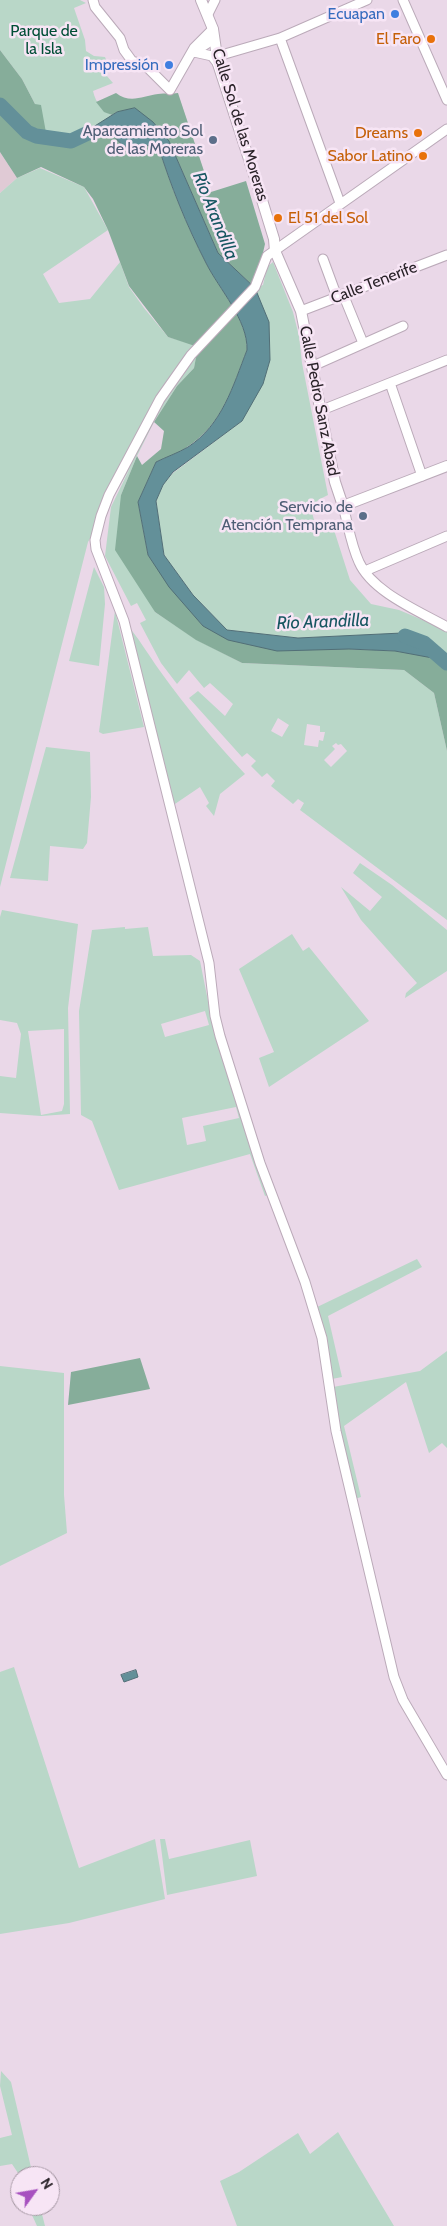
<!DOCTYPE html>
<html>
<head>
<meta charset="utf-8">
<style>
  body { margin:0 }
  #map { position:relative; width:447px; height:2226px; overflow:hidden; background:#ead8e8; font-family:Cabin,sans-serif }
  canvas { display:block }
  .north { position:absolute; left:10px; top:2166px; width:50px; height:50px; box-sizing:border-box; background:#f7e5f5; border:1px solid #a597a3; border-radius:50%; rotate:58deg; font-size:14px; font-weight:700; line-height:20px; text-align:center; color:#292228 }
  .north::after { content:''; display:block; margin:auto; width:18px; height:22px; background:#a751bf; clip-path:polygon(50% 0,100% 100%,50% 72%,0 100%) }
</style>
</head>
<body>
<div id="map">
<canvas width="447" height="2226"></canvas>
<div class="north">N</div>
</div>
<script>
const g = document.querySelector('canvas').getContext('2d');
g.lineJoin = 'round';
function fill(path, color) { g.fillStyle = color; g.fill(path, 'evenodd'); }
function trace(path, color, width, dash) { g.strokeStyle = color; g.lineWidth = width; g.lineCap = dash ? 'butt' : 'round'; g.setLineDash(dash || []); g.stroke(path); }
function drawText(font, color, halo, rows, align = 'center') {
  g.font = font + ' Cabin,sans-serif'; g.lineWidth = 5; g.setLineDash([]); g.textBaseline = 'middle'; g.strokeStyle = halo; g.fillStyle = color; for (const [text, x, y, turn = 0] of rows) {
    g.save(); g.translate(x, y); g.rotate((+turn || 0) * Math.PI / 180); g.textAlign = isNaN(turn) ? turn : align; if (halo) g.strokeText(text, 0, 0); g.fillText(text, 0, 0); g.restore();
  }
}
fill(new Path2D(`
  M0,152L17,178L0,193Z`), '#e0cad5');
fill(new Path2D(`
  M0,0H80L86,3L74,8L85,40L86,51L94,56L105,57L110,70L106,75L113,83L93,91C96,104 102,110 115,117L71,141L46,138L35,104L22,79L0,50Z
  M40,168L84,187L108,230L43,274L59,303L90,299L120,262L129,287L144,308L168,337L199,346L194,368L177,386L154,422L137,456L121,495L155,612L197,640L242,663L404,670L434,693L447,751V920L300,810L304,803L298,799L293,804L271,786L275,781L267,773L262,777L251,766L256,761L247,753L242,757L189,698L198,691L225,716L233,704L210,683L204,688L189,670L177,684L161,663L140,623L146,620L137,603L131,606L105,556L111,507L130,468L88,542L0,887V193L17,178ZM278,718L289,725L282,737L271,731ZM307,724L320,726V732H325L323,741L319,740L318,747L304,745ZM336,743L338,745L341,744L347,751L331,767L324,760L335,749L332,746Z
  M273,262L293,312L299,336L302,363L328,495L318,500L312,512L315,524L321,529L334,530L350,580L371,604L399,610L447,630V664L438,659L439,655L402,634L298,638L227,630L193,595L164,555L156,501L163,485L173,473L242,421L255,288L263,285L267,267Z
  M94,567L104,587L105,604L99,666L69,661Z
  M115,611L144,727L103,734L99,732Z
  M124,621C138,637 148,654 160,671C186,707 214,741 245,774L220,794L214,816L206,806L209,803L200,787L169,808Z
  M46,747L90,752L91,797L87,843L83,849L50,846L48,881L10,878Z
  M360,863L392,885L447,930V971L405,998L406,993L417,983L361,920L341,887L370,911L382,897L353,873Z
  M2,910L78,924L68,1008L70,1114L41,1116L0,1113V1076L16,1078L21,1034L17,1023L0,1020V917ZM64,1029V1104L62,1111L41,1115L28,1031Z
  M125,927V929L148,927L153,956L191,955L200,961L211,1016L268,1195L265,1196L250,1154L119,1190L92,1121L81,1115L79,1011L92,930ZM205,1011L209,1025L165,1037L161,1024ZM236,1107L239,1118L203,1126L206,1141L187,1145L182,1118Z
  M292,934L303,951L309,947L369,1021L269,1087L259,1058L274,1052L239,969Z
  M417,1259L422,1267L328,1316L342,1377L332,1379L313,1309Z
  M447,1351V1448L442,1443L429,1453L406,1382L344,1426L361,1497L355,1499L338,1430L333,1387L420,1371Z
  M0,1366L64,1373V1495L67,1533L0,1566Z
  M14,1667L79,1868L155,1839L165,1899L69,1923L0,1934V1672Z
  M160,1839H165L169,1859L250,1840L257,1876L167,1895Z
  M1,2071L11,2082L33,2176H20L12,2164L0,2166V2138L12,2135L0,2086Z
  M338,2132L394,2226H237L220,2181L239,2172L298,2133L310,2154Z
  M31,2206H40L45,2226H37L32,2215Z`), '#b9d7c8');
fill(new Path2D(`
  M0,50L22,79L35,104L41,105L47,138L71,141L112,134L124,147L158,145C171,188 186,224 206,263C219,289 248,320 247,350C233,386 222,425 187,447C178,454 166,457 156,462L138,502L148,555L203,626C252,634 301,644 350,649C382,651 419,648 447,664V751L434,693L404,670L242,663L196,640L155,612L115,550L121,495L137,456L142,465L161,449L164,431L154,422L177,386L194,368L198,347L168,337L129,286L108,230L93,199L84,187L41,167L17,178L0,152Z
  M116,93C130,104 143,96 158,94C165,93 172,94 178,93L211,192L246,181L265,244L255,288L218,253L169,141L117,112L112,115L104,112L96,102Z
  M140,1358L150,1389L68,1405L71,1372V1367V1372Z`), '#86ad9a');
const water = new Path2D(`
  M135,108L153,122L169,141L218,253L255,288L269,322L270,360L263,384L242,421L173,472L163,485L156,501L164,555L193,595L227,630L298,638L402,633L424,643L439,656L438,659L395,651L349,649L277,651L228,640L203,626L169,587L148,555L138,502L156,462C166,457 178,453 188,447C222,425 233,386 247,350C248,320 219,289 206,263C186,224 171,187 158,145L124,147L112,134L71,141L62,139L90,129L117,112Z
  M136,1670L138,1677L124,1682L121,1675Z`);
fill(water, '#639099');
trace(water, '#526f77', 1);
trace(new Path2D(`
  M0,105L27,132L36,136L71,141L88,133
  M405,636L424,643L447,663`), '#639099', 15);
const minor = new Path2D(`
  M93,0L95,7L120,38L124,50L132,61L145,65L170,90L194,48L213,29
  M403,0L447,100
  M208,14L215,0
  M280,38L340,203
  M194,52L214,39
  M194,52L212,56L218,64
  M218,56L280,38L367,0
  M447,129L267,256L255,287L191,355L160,399L109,495L101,516L95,540L96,549L124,621L209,963L215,1016L220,1036L260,1163L305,1282L322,1338L336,1431L394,1677L403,1700L447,1775
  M323,259L337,297
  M343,294L363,343
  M301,311L447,255
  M313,366L403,326
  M390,383L422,476
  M322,410L447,360
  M343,506C348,524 351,545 359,562C372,592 419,611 447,627
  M365,571L447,536`);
const tertiary = new Path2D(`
  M201,0L213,29L218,64L258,187L274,239L275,251L301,311L327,443L335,482L343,506L447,466`);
trace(minor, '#bbaab9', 11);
trace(tertiary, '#bbaab9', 12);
trace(minor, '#fff', 9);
trace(tertiary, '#fff', 10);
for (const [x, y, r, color] of [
  [395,14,5,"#3f7fe0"],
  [431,39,5,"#e8710a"],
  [169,65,5,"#3f7fe0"],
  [418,133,5,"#e8710a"],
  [213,140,5,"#5c6f8a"],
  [423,156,5,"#e8710a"],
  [278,218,5,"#e8710a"],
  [363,516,5,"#5c6f8a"]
]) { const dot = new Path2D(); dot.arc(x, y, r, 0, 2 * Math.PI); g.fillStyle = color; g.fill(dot); trace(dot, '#f7e5f5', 2); }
drawText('16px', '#366cbe', '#f7e5f5', [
  ["Ecuapan",385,14],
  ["Impressión",159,65]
], 'right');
drawText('16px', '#004e36', '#f7e5f5', [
  ["Parque de",44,31],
  ["la Isla",44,49]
]);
drawText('16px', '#c56008', '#f7e5f5', [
  ["El Faro",421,39],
  ["Dreams",408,133],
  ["Sabor Latino",413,156],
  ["El 51 del Sol",288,218,"left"]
], 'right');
drawText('16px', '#292228', '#f7e5f5', [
  ["Calle Sol de las Moreras",240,125,73],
  ["Calle Tenerife",374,283,-21],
  ["Calle Pedro Sanz Abad",319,401,79]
]);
drawText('16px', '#4e5e75', '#f7e5f5', [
  ["Aparcamiento Sol",203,131],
  ["de las Moreras",203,149],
  ["Servicio de",353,507],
  ["Atención Temprana",353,525]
], 'right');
drawText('italic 18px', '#165661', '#f7e5f5', [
  ["Río Arandilla",215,216,68],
  ["Río Arandilla",323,622,-2]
]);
</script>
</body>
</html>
